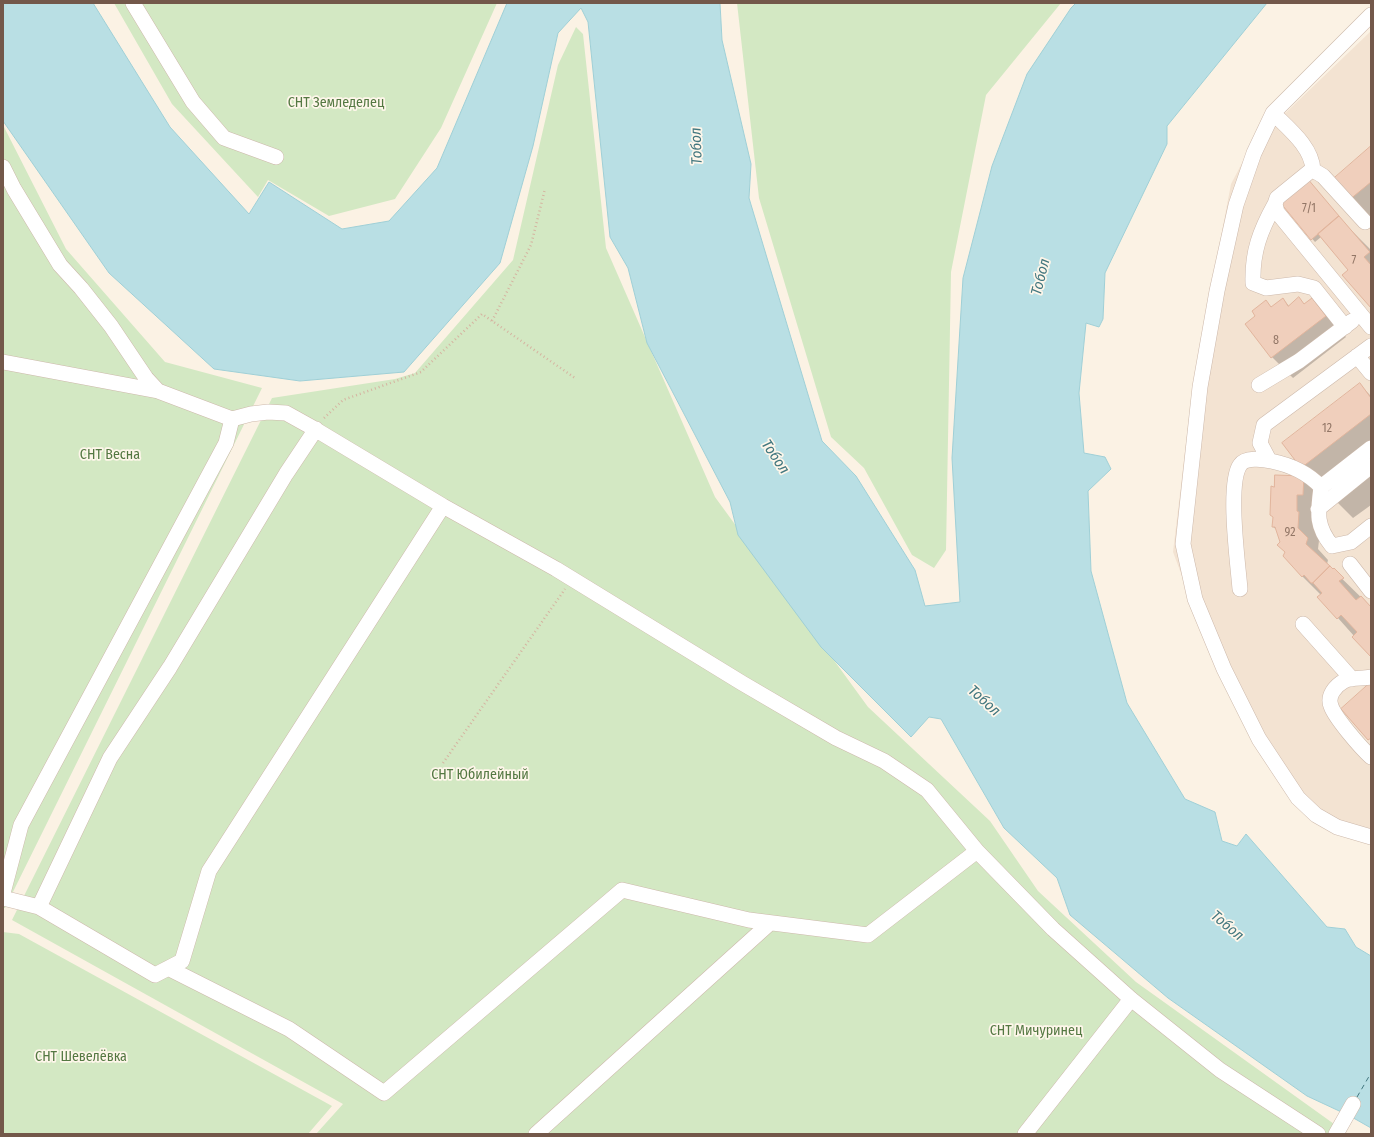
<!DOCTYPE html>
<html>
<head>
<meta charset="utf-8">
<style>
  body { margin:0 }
  #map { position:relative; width:1374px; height:1137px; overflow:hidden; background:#fbf2e4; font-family:"Fira Sans Condensed",sans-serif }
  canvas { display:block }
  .frame { position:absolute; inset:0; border:4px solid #73584a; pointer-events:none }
</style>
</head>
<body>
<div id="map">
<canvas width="1374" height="1137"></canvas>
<div class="frame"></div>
</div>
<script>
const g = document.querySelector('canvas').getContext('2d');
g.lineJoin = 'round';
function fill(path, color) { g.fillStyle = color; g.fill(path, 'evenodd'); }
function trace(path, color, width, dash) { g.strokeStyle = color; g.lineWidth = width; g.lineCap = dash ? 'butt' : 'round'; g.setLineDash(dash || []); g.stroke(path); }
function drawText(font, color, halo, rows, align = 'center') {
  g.font = font + ' "Fira Sans Condensed",sans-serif'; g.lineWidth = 3.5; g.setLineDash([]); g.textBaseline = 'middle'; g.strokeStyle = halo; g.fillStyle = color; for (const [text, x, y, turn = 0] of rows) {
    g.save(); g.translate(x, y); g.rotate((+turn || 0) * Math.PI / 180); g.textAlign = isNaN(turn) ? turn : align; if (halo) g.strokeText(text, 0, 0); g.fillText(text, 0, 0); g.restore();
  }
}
fill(new Path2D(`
  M1371,31V845L1338,831L1304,805L1198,619L1173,552L1193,384L1231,184L1251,146Z`), '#f3e3d2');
fill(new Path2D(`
  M114,3H497L441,128L395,199L329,216L268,180L258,197L172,104Z
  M737,3H1061L986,95L951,272L946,550L934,568L912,555L864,468L831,437L759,198Z
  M576,27L583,34L606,248L715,497L868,707L990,821L1038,891L1136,982L1348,1134H316L343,1104L12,920L272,398L395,379L415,373L513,260L558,65Z
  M3,125L66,249L165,362L262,388L5,908H3Z
  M3,932L19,934L332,1106L308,1134H3Z`), '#d3e8c3');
const water = new Path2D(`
  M3,3H93L170,127L249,214L269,182L342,229L389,221L437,168L507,3H720L722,40L751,164L749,198L822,441L856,476L915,570L925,606L960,602L952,458L963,278L992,166L1027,74L1071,8L1076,3H1267L1167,126V144L1105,273L1103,319L1099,327L1086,323L1079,393L1084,453L1105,457L1111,469L1088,491L1091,571L1127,703L1185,799L1215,812L1222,841L1237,846L1246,834L1327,927L1345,929L1356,947L1371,956V1128L1350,1116L1307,1096L1168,998L1070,915L1057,878L1004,828L941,719L929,717L911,737L821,647L738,535L730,502L647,343L628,268L610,237L588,22L581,8L558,33L533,146L500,263L404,372L300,381L214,369L109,273L3,121Z`);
fill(water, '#b9dfe4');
trace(water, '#9fcfd6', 1);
fill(new Path2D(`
  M1371,148V223L1349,201Z
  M1280,201L1342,221L1371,250V307L1349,270L1321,237L1315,242Z
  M1283,299L1289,306L1299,299L1305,305L1312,299L1333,320L1346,337L1293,378L1272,357L1257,316L1266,302L1272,308Z
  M1360,385L1371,396V505L1353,518L1302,467Z
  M1303,477L1324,498L1318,549L1328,560L1327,564L1371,607V655L1338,618L1321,595L1302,576L1287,552L1277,530L1273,527L1275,488Z`), '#0003');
trace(new Path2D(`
  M1357,1097L1371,1073`), '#42777f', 1, [5, 4]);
const building = new Path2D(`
  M1371,146V182L1348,201L1331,181Z
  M1307,178L1339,216L1311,240L1279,201Z
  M1339,216L1370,252L1364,257L1371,265V308L1342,275L1348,270L1318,234Z
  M1299,297L1304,304L1312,298L1326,316L1271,358L1245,324L1255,316L1252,311L1266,300L1271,307L1283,298L1288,306Z
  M1360,383L1371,398V414L1301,468L1282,443Z
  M1275,475L1304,476L1303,495H1297V511L1299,512L1298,528L1308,538L1306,544L1330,566L1313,583H1311L1304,575L1302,577L1283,556L1285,552L1277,545L1280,542L1275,527H1272L1273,517L1270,515L1271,486L1274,487Z
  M1330,566L1333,569L1334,568L1344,578L1339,581L1356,600L1361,596L1371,607V657L1352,637L1357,632L1341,615L1337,619L1317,597L1322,593L1313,583Z
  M1371,682V738L1368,740L1341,709Z`);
fill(building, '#f0cfbc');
trace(building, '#e2b59d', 1);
const minor = new Path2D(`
  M133,3L193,102L224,138L276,157
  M1371,15L1273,113L1254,153L1236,205L1217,291L1200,387L1183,544L1195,599L1224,669L1259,739L1298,798L1316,815L1337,827L1371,837
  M1273,113C1289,129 1312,147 1313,170
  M3,167L14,189L60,265L81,288L111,326L146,378L158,391L232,419
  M1275,204C1260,231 1252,252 1253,283L1266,288L1298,284L1314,288L1345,327
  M1365,222L1323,176L1313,170L1309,172L1277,198L1275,204L1277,212L1371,327
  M1357,356L1371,373
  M3,362L158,391
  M1259,385L1299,361L1352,321
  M316,429L286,474L170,667L110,758L39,907L155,975L182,961L209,871L443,506
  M1269,460L1260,443L1264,425L1371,346
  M1321,487L1371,448
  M1318,509L1371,466
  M1350,564L1371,591
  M1240,589C1238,564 1227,484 1240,465C1245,457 1263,459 1271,461C1291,465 1307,472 1321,487C1318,512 1315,525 1332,546L1351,542L1371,526
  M1303,624L1352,679
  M1371,677C1362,679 1352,677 1344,681C1335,686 1327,696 1331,706C1335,718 1361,748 1371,757
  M3,893L21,825L226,443L232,419L251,414L268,412L286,413L313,428L443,506L556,569L742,683L836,738L884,761L927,790L977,851L1053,929L1131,999L1220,1070L1318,1134
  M3,898L39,907
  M168,968L289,1029L384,1093L622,890L749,920L868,935L977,851
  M536,1134L770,923
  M1025,1134L1131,999
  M1336,1134L1353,1104`);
trace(minor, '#cdb9ab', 16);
trace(new Path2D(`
  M492,321L531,245L545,189
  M324,418L343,400L421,372L482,314L575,378
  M443,763L565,589`), '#d5b3a0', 2.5, [1, 3]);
trace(minor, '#fff', 15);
drawText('12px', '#927666', null, [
  ["7/1",1309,209],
  ["7",1354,261],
  ["8",1276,341],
  ["12",1327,429],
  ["92",1290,533]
]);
drawText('14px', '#547842', '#fef6ea', [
  ["СНТ Земледелец",336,103],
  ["СНТ Весна",110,455],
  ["СНТ Юбилейный",480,775],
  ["СНТ Мичуринец",1036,1031],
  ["СНТ Шевелёвка",81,1057]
]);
drawText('italic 15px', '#42777f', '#fef6ea', [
  ["Тобол",697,146,-92],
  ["Тобол",1041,277,-76],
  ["Тобол",775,457,56],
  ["Тобол",984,701,42],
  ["Тобол",1227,926,40]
]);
</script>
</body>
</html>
